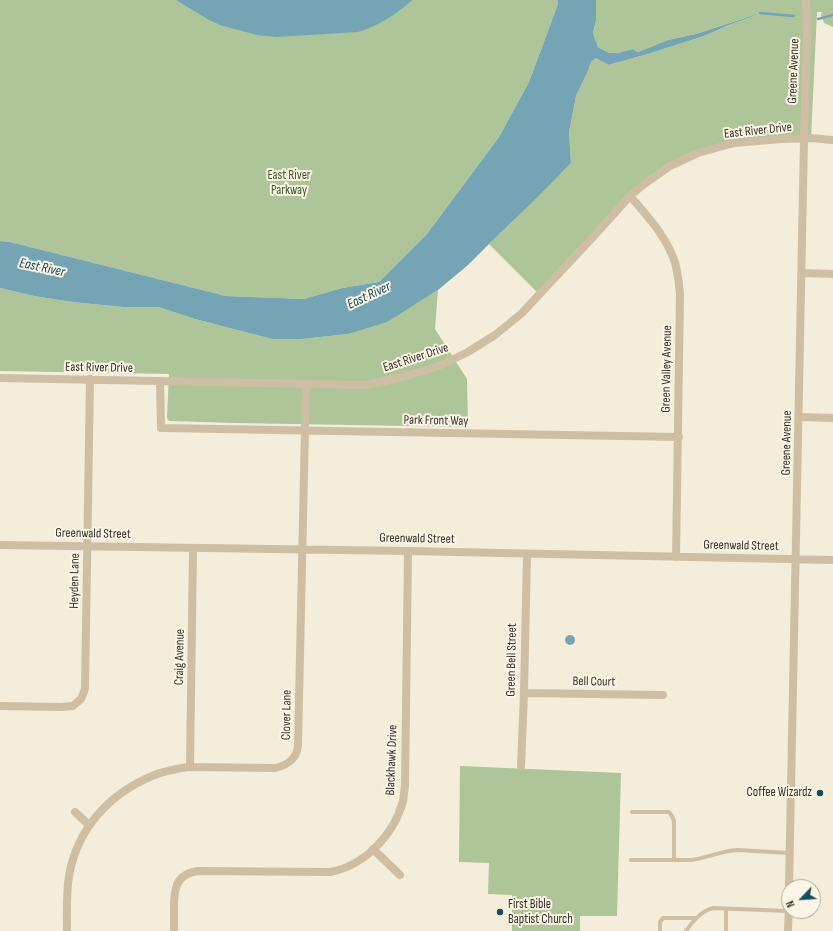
<!DOCTYPE html>
<html>
<head>
<meta charset="utf-8">
<style>
  body { margin:0 }
  #map { position:relative; width:833px; height:931px; overflow:hidden; background:#f4edda; font-family:"Sofia Sans Condensed",sans-serif }
  canvas { display:block }
  .north { position:absolute; left:781px; top:879px; width:40px; height:40px; box-sizing:border-box; background:#fbf6e6; border:1px solid #ada79a; border-radius:50%; rotate:245deg; font-size:11px; font-weight:700; line-height:16px; text-align:center; color:#383027 }
  .north::after { content:''; display:block; margin:auto; width:14px; height:18px; background:#174c5e; clip-path:polygon(50% 0,100% 100%,50% 72%,0 100%) }
</style>
</head>
<body>
<div id="map">
<canvas width="833" height="931"></canvas>
<div class="north">N</div>
</div>
<script>
const g = document.querySelector('canvas').getContext('2d');
g.lineJoin = 'round';
function fill(path, color) { g.fillStyle = color; g.fill(path, 'evenodd'); }
function trace(path, color, width, dash) { g.strokeStyle = color; g.lineWidth = width; g.lineCap = dash ? 'butt' : 'round'; g.setLineDash(dash || []); g.stroke(path); }
function drawText(font, color, halo, rows, align = 'center') {
  g.font = font + ' "Sofia Sans Condensed",sans-serif'; g.lineWidth = 4; g.setLineDash([]); g.textBaseline = 'middle'; g.strokeStyle = halo; g.fillStyle = color; for (const [text, x, y, turn = 0] of rows) {
    g.save(); g.translate(x, y); g.rotate((+turn || 0) * Math.PI / 180); g.textAlign = isNaN(turn) ? turn : align; if (halo) g.strokeText(text, 0, 0); g.fillText(text, 0, 0); g.restore();
  }
}
fill(new Path2D(`
  M0,0H558V4L529,82L499,137L427,234L379,282L342,288L304,299L226,296L10,242L0,241Z
  M596,0H833V27L824,23L821,15L822,12H817L811,138L776,140L698,153L643,185L540,295L489,244L538,197L571,163L569,132L576,96L588,71L591,62L596,58L608,65L648,54L704,36L750,16L696,34L668,40L638,52L633,49L618,53H609L598,47L593,33L596,21Z
  M0,288L34,296L72,302L123,307H158L195,319L272,339H302L348,334L407,309L438,290L435,329L467,379L468,427L235,423L170,421L168,420L167,418L169,374L0,371Z
  M460,766L621,773L617,916H580V931H512V895L488,894L489,863L459,862Z`), '#adc598');
fill(new Path2D(`
  M176,0H412C397,14 378,26 358,32L277,37L257,35L220,25L209,20Z
  M558,0H596V21L593,33L598,47L609,53H618L633,49L638,52L668,40L696,34L760,13L729,25L704,36L648,54L608,65L596,58L591,62L588,71L576,96L569,132L571,163L538,197L489,244L468,265L438,290L387,322L348,334L302,339H272L195,319L158,307H123L72,302L34,296L0,288V241L10,242L226,296L304,299L342,288L379,282L427,234L499,137L529,82L558,4Z
  M565 640a5 5 0 1 1 10 0a5 5 0 1 1-10 0Z`), '#75a5b4');
trace(new Path2D(`
  M760,13L794,16
  M818,19L833,15`), '#75a5b4', 2.5);
trace(new Path2D(`
  M632,812H669L672,816L674,821V860
  M631,860H691C707,858 721,851 737,850L790,853
  M660,931V922L663,918H696
  M686,931C693,921 701,911 713,908L788,911
  M726,931V909`), '#cebfa4', 4);
trace(new Path2D(`
  M630,196C648,217 667,237 675,263C678,273 679,284 680,294L676,557
  M802,273L833,274
  M0,378L366,385L399,378L439,366L468,352L495,335L521,314L593,237L630,196L643,185L670,166L698,153L734,143L782,139L811,138L833,140
  M160,381L161,428L679,437
  M799,417L833,418
  M0,545L408,551L833,560
  M524,693L663,695
  M0,706L61,707L73,706L81,699L85,689L90,379
  M521,766L524,693L527,554
  M190,767L193,548
  M75,812L89,825
  M373,849L400,875
  M789,887L804,139L807,36L806,0
  M67,931C67,913 66,894 69,876C77,829 109,794 152,776C163,771 175,769 188,767L275,768C288,765 297,759 298,745L306,384
  M174,931C174,923 174,916 174,908C174,890 175,875 197,871L330,872C364,866 394,835 403,801C404,796 404,791 405,786L408,551
  M788,931L789,902`), '#cebfa4', 8);
for (const [x, y, r, color] of [
  [820,793,4,"#174c5e"],
  [500,912,4,"#174c5e"]
]) { const dot = new Path2D(); dot.arc(x, y, r, 0, 2 * Math.PI); g.fillStyle = color; g.fill(dot); trace(dot, '#fbf6e6', 1.5); }
drawText('13px', '#383027', '#fbf6e6', [
  ["Greene Avenue",794,71,-88],
  ["East River Drive",758,131,-6],
  ["East River Drive",416,358,-18],
  ["East River Drive",99,368,1],
  ["Green Valley Avenue",667,369,-89],
  ["Park Front Way",436,421,1],
  ["Greene Avenue",787,443,-89],
  ["Greenwald Street",93,534,1],
  ["Greenwald Street",417,539,1],
  ["Greenwald Street",741,546,1],
  ["Heyden Lane",75,581,-89],
  ["Craig Avenue",180,657,-89],
  ["Green Bell Street",512,660,-89],
  ["Bell Court",594,682,1],
  ["Clover Lane",287,715,-89],
  ["Blackhawk Drive",392,760,-88]
]);
drawText('13px', '#3d5928', '#fbf6e6', [
  ["East River",289,176],
  ["Parkway",289,191]
]);
drawText('13px', '#383027', '#fbf6e6', [
  ["Coffee Wizardz",812,793],
  ["First Bible",508,905,"left"],
  ["Baptist Church",508,920,"left"]
], 'right');
drawText('italic 14px', '#174c5e', '#fbf6e6', [
  ["East River",42,268,12],
  ["East River",369,296,-25]
]);
</script>
</body>
</html>
